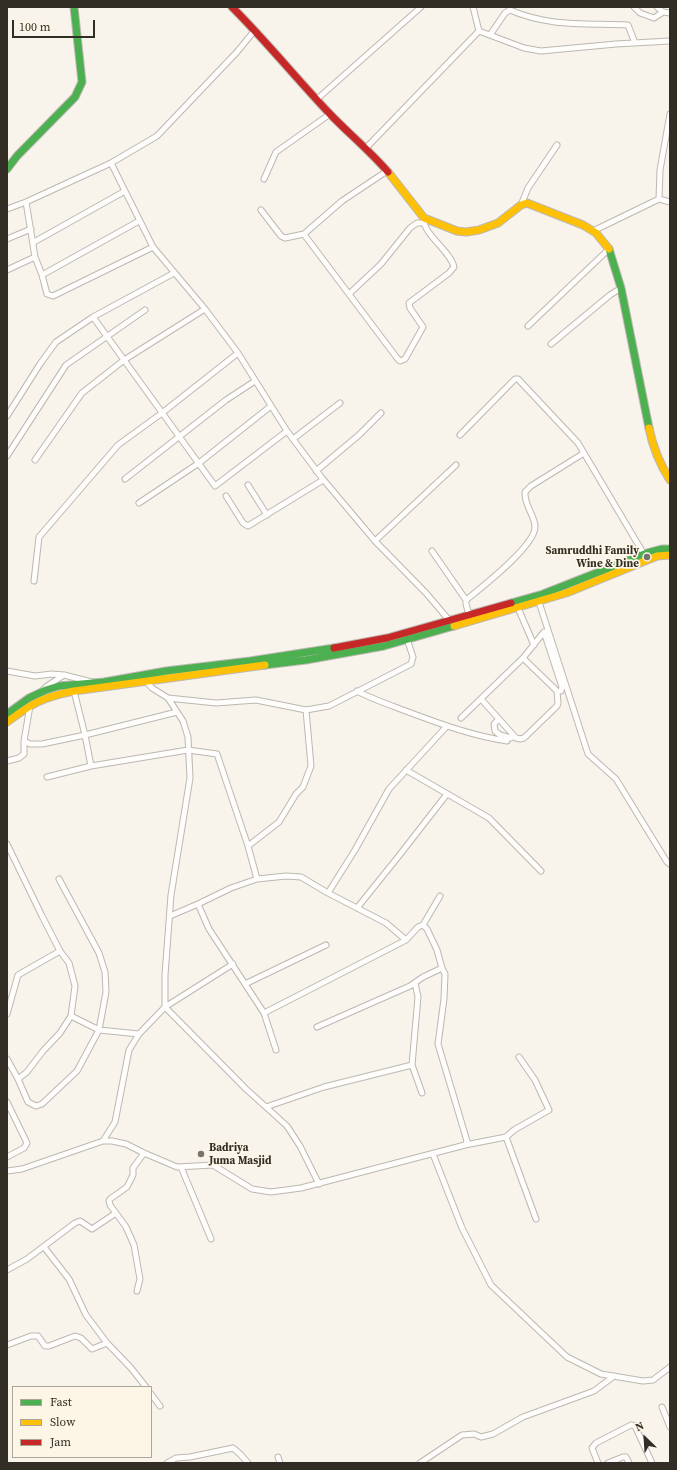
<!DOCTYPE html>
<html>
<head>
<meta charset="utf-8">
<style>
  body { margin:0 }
  #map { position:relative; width:677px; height:1470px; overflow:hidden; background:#f8f4ec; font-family:"Source Serif 4",serif }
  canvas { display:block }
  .frame { position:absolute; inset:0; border:8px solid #332e25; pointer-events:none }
  .legend { position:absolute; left:12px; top:1386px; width:140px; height:72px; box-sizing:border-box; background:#fdf6e7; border:1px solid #aca699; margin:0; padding:5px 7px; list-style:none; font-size:12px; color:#332e25 }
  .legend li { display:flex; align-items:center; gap:8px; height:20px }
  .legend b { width:20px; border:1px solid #aca699 }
  .north { position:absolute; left:625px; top:1418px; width:40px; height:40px; -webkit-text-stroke:3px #fdf6e7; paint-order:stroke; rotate:335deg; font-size:11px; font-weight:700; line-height:16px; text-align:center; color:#332e25 }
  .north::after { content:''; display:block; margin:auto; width:14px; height:18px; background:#332e25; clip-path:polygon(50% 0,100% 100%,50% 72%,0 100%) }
  .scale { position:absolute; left:12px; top:20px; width:83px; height:18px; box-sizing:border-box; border:2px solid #332e25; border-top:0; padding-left:5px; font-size:12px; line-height:14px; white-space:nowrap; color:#332e25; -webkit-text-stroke:3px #fdf6e7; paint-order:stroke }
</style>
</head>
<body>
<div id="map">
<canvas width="677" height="1470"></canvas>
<div class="frame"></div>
<ul class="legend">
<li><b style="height:5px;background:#4caf50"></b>Fast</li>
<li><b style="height:5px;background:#ffc107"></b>Slow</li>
<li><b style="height:5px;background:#c62828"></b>Jam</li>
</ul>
<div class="north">N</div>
<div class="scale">100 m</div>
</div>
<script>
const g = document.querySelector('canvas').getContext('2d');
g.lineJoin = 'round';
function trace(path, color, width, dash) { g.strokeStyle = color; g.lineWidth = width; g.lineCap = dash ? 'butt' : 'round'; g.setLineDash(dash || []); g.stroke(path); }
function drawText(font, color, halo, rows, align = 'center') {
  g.font = font + ' "Source Serif 4",serif'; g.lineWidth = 3.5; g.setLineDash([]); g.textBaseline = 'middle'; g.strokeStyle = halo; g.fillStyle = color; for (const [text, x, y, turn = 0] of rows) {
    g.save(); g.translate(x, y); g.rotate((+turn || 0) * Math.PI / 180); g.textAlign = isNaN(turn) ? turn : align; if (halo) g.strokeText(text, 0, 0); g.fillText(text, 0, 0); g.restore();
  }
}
const street = new Path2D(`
  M473,7L479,31L524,48L541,51L616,44L670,41
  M634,7L640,13L654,18L663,12
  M657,7L663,12L670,13
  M490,35L505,13L510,10C549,27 586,23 628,25L635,43
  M316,100L421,7
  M670,114L660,170L659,199L670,202
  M366,148L479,31
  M111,163L153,247L205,309L238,353L287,431L322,478L375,541L426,593L449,620
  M387,171L342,201L304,234L306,237L397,358L400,361L405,359L423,327L410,308L409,303L449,273L454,267C450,250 422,234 424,218
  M264,179L276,152L330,114
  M26,202L35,257L42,275L47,294L53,296L153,247
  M521,205L528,188L557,145
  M7,209L26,202L111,163L157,136L237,52L255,30
  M261,210L281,236L285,238L304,234
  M593,231L659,199
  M7,239L31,229
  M34,242L125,191
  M7,270L35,257
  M42,275L139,221
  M349,294L381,264L410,228L417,223H423
  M93,317L215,486L287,431
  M528,326L609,249
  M551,344L610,295L621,288
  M7,416L40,364L56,342L93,317L174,273
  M460,435L515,379H518L578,443L645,556
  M293,439L340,403
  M7,456L66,365L145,310
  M35,460L82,393L124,360L205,309
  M316,471L359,435L381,413
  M125,479L226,400L255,381
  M248,485L267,515
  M226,496L243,523L248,526L323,480
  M139,503L199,463L271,406
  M375,541L456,465
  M432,551L466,600
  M34,581L39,537L118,445L162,413L238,353
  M539,602L588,754L616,779L667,862L670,864
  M518,608L534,645
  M469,615L466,604V600C482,587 535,546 535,527C535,515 524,506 525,492L531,486L584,453
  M7,671L35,676L52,674L64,675L92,682
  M43,690L47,686L64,675
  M74,691L85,735L91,766
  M357,691C374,700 393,706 411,713C443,725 474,736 507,741
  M168,698L216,703L256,700L306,710L329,706L411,664L413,657L407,639
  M481,699L516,738L520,739L524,738L557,706L558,703L557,691L523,658
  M30,706L24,741L30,744H42L85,735L177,712
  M461,718L523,658L544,632L562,687L561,691
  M499,719L494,724L495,731L500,735L511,738
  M7,761L19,758L24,754V741
  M406,770L489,818L541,871
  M47,777L91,766L188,750L217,754L248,846L257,879
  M7,844L42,916L60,951L69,963L75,986L71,1016L99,1030L139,1034
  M248,846L279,822L296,794L303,787L311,766L306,710
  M328,893L355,850L389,789L447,726
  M198,904L209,929L264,1013L276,1050
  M357,908L398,857L447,794
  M170,916L198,904L231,888L257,879L286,876L301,877L328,893L386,923L406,940
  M233,964L165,1007L246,1089L266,1107L324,1087L412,1065
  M415,983L418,997L412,1065L422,1093
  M245,984L326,945
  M264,1013L406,940L418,927L423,925L440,896
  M7,1014L18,975L60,951
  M317,1027L410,986L423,977L442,968
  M519,1057L535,1080L549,1110L514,1130L506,1137L536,1219
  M7,1059L18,1079L28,1102L36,1106L42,1104L77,1071L99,1030L106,992L105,972L99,953L59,879
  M18,1079L27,1072L43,1051L60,1033L71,1016
  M7,1102L27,1143L24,1148L7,1157
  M266,1107L287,1126L300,1146L319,1184
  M103,1141H112L126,1144L144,1153L177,1167L213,1165L252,1189L271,1192L301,1188L465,1145L467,1141L438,1044L444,999L445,974L442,968L437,950L427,929L423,925
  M465,1145L506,1137
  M433,1154L462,1228L491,1285L567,1357L601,1374L643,1381L653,1380L670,1367
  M181,1167L211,1239
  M7,1171L22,1169L103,1141L115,1122L129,1050L139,1034L165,1007V975L171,895L190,778L188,737L183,721L168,698L152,688L145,680
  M44,1247L69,1279L86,1315L107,1343
  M7,1270L27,1259L75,1223L80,1221L92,1229L116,1213
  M137,1291L140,1279L134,1245L126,1227L110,1205L109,1201L110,1199L127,1187L133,1175V1168L144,1153
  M7,1345L31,1336H38L45,1346H49L75,1336L81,1338L92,1349L107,1343L131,1368L146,1387
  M151,1394L160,1406
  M662,1407L670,1427
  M278,1457L280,1463
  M167,1463L176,1458L190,1457L233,1448L240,1454L248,1463
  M420,1463L462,1435L474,1434L481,1437L493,1434L523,1417L594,1391L614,1376
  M598,1463L592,1448L596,1443L631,1425L635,1426L652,1463
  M608,1463L623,1457H626L629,1463`);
const fast = new Path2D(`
  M7,169L17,156L75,97L82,82L74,7
  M609,249L621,288L649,428
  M511,603L543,594L647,553L662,549H670
  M265,665L306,660L384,646L454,626
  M7,714L29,698L46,690L59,686L104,682L166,671L250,661L334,648`);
const slow = new Path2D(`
  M388,172L424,218L457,231L466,232L479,230L498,223L521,205L527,203L583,225L596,233L609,249
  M649,428C653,448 659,463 670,480
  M454,626L566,593L657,556L670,555
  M7,722C32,703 43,697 74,691L265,665`);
const jam = new Path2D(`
  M232,7C266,41 296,78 329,113C348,133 370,151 388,172
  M334,648L387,638L511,603`);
trace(street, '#bcb8b1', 7);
trace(fast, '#bcb8b1', 9);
trace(slow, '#bcb8b1', 9);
trace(jam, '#bcb8b1', 9);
trace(street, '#fefdfc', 5);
trace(fast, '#4caf50', 7);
trace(slow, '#ffc107', 7);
trace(jam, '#c62828', 7);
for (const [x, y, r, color] of [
  [647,557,4,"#78736b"],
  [201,1154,4,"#78736b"]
]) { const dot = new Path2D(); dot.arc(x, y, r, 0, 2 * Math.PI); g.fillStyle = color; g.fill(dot); trace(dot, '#fdf6e7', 1.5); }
drawText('bold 11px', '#332e25', '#fdf6e7', [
  ["Samruddhi Family",639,551],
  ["Wine & Dine",639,564],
  ["Badriya",209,1148,"left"],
  ["Juma Masjid",209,1161,"left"]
], 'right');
</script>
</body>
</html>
